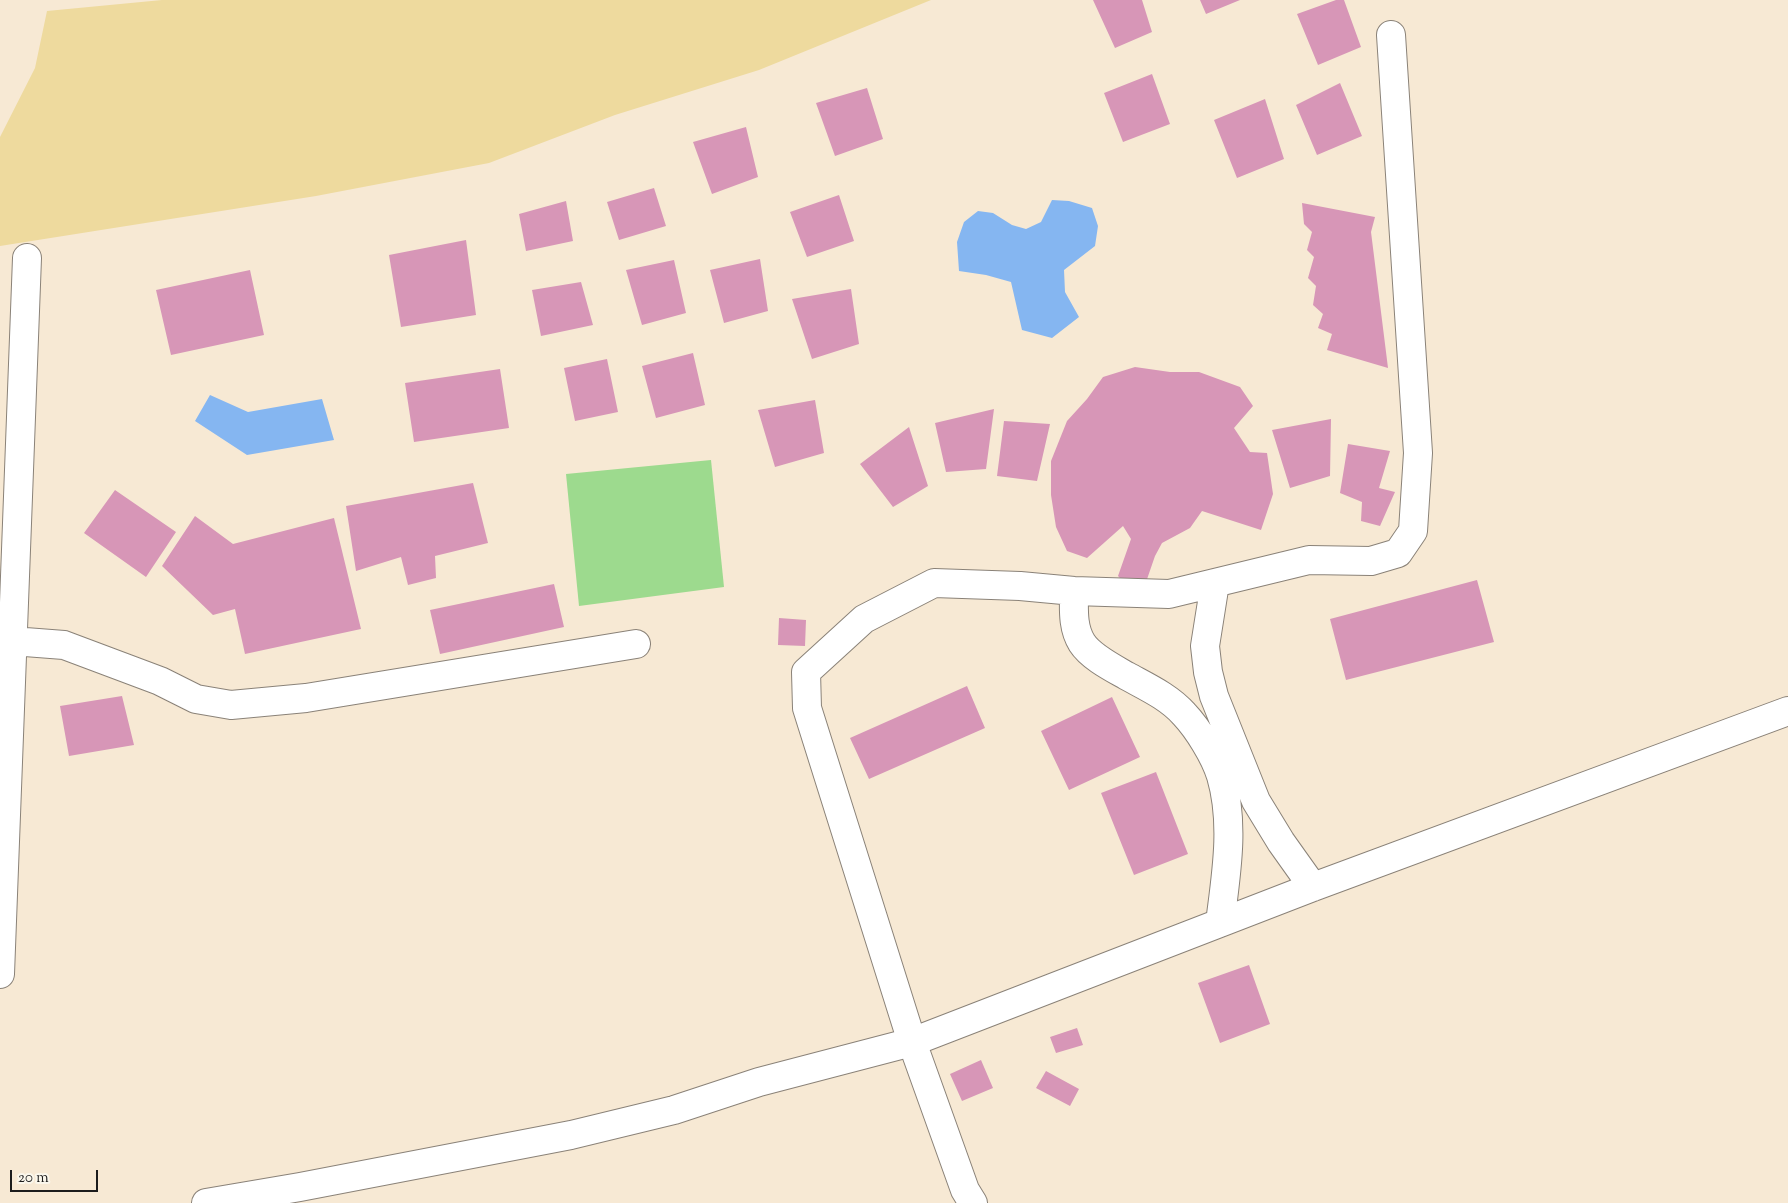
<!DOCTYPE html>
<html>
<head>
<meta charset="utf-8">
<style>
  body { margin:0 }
  #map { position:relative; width:1788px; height:1203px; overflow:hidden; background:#f7e9d4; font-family:"Sorts Mill Goudy",serif }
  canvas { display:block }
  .scale { position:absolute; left:10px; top:1170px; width:88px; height:22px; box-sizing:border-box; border:2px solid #1c1c1c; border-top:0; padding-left:6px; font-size:15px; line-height:18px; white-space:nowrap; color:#1c1c1c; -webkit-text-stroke:4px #fbf7ec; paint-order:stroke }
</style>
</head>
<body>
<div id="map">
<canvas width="1788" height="1203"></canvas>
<div class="scale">20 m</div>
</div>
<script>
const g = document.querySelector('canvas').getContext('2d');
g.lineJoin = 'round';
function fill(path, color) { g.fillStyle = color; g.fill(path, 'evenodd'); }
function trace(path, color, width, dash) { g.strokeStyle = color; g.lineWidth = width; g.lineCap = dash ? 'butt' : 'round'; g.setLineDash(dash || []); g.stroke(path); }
fill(new Path2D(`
  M711,460L724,587L579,606L566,474Z`), '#9dda8e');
fill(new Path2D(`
  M162,0H931L759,70L615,115L489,163L316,196L0,246V137L35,68L47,11Z`), '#eeda9e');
fill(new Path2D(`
  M1052,200L1069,201L1092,208L1098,226L1095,246L1064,270L1065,292L1079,317L1052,338L1022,330L1011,282L986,275L959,271L957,242L964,222L978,211L993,213L1012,225L1026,229L1041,222Z
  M210,395L248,412L322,399L334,440L247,455L195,421Z`), '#85b6f1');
fill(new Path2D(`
  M1093,0H1142L1152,32L1115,48Z
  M1200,0H1240L1206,14Z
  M1336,0H1344L1361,47L1318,65L1297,14Z
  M1152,74L1170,124L1123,142L1104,93Z
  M1340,83L1362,136L1317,155L1296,105Z
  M867,88L883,139L835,156L816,103Z
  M1265,99L1284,159L1237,178L1214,120Z
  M746,127L758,177L712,194L693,142Z
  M654,188L666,226L619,240L607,202Z
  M839,195L854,241L807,257L790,212Z
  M566,201L573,241L526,251L519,214Z
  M1302,203L1375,217L1371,232L1388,368L1327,350L1332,334L1318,328L1323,314L1313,305L1316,286L1308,278L1314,257L1307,250L1312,232L1304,224Z
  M466,240L476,315L401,327L389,255Z
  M760,259L768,311L724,323L710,270Z
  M674,260L686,313L642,325L626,270Z
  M250,270L264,335L171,355L156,290Z
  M581,282L593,325L541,336L532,290Z
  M851,289L859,344L812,359L792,299Z
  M693,353L705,405L656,418L642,366Z
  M607,359L618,412L575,421L564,368Z
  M1135,367L1170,372H1199L1240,387L1253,406L1234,428L1250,452L1267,453L1273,494L1261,530L1202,511L1190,528L1162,543L1155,556L1145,585L1128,586L1118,576L1131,539L1123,526L1087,558L1067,551L1056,527L1051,495V461L1067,421L1087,399L1103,377Z
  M500,369L509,428L414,442L405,383Z
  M815,400L824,453L775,467L758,410Z
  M994,409L986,469L946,472L935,423Z
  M1331,419L1330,476L1290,488L1272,430Z
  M1004,421L1050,424L1037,481L997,476Z
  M909,427L928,486L893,507L860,464Z
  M1348,444L1390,451L1379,488L1395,492L1380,526L1361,521L1362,502L1340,493Z
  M473,483L488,543L435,556L436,578L408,585L401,557L356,571L346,506Z
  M115,490L176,532L146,577L84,533Z
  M195,516L233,544L334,518L361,629L245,654L235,609L213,615L162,566Z
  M1477,580L1494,642L1346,680L1330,619Z
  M554,584L564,627L440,654L430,610Z
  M779,618L806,620L805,646L778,645Z
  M967,686L985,728L869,779L850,738Z
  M122,696L134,745L69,756L60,706Z
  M1112,697L1140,757L1069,790L1041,731Z
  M1156,772L1188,854L1134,875L1101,793Z
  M1249,965L1270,1024L1220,1043L1198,983Z
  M1077,1028L1083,1045L1056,1053L1050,1037Z
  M981,1060L993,1088L962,1101L950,1074Z
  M1046,1071L1079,1089L1070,1106L1036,1088Z`), '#d796b7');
const minor = new Path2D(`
  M1215,583L1205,646L1208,672L1214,696L1256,801L1281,842L1313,887
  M1074,591C1074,608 1072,627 1082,643C1091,657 1113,668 1127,676C1147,687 1169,697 1184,714C1198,729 1215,756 1221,776C1235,824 1226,875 1220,923
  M12,641L64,645L160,681L196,699L231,705L306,698L636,644
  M0,974L27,258
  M206,1203L300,1187L571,1135L674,1110L759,1082L912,1042L1313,887L1788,711
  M973,1203L965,1190L912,1042L807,708L806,672L864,619L934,583L1020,586L1074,591L1169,594L1309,560L1371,561L1398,553L1413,531L1418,453L1391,35`);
trace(minor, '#8a8278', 30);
trace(minor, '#fff', 28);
</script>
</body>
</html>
